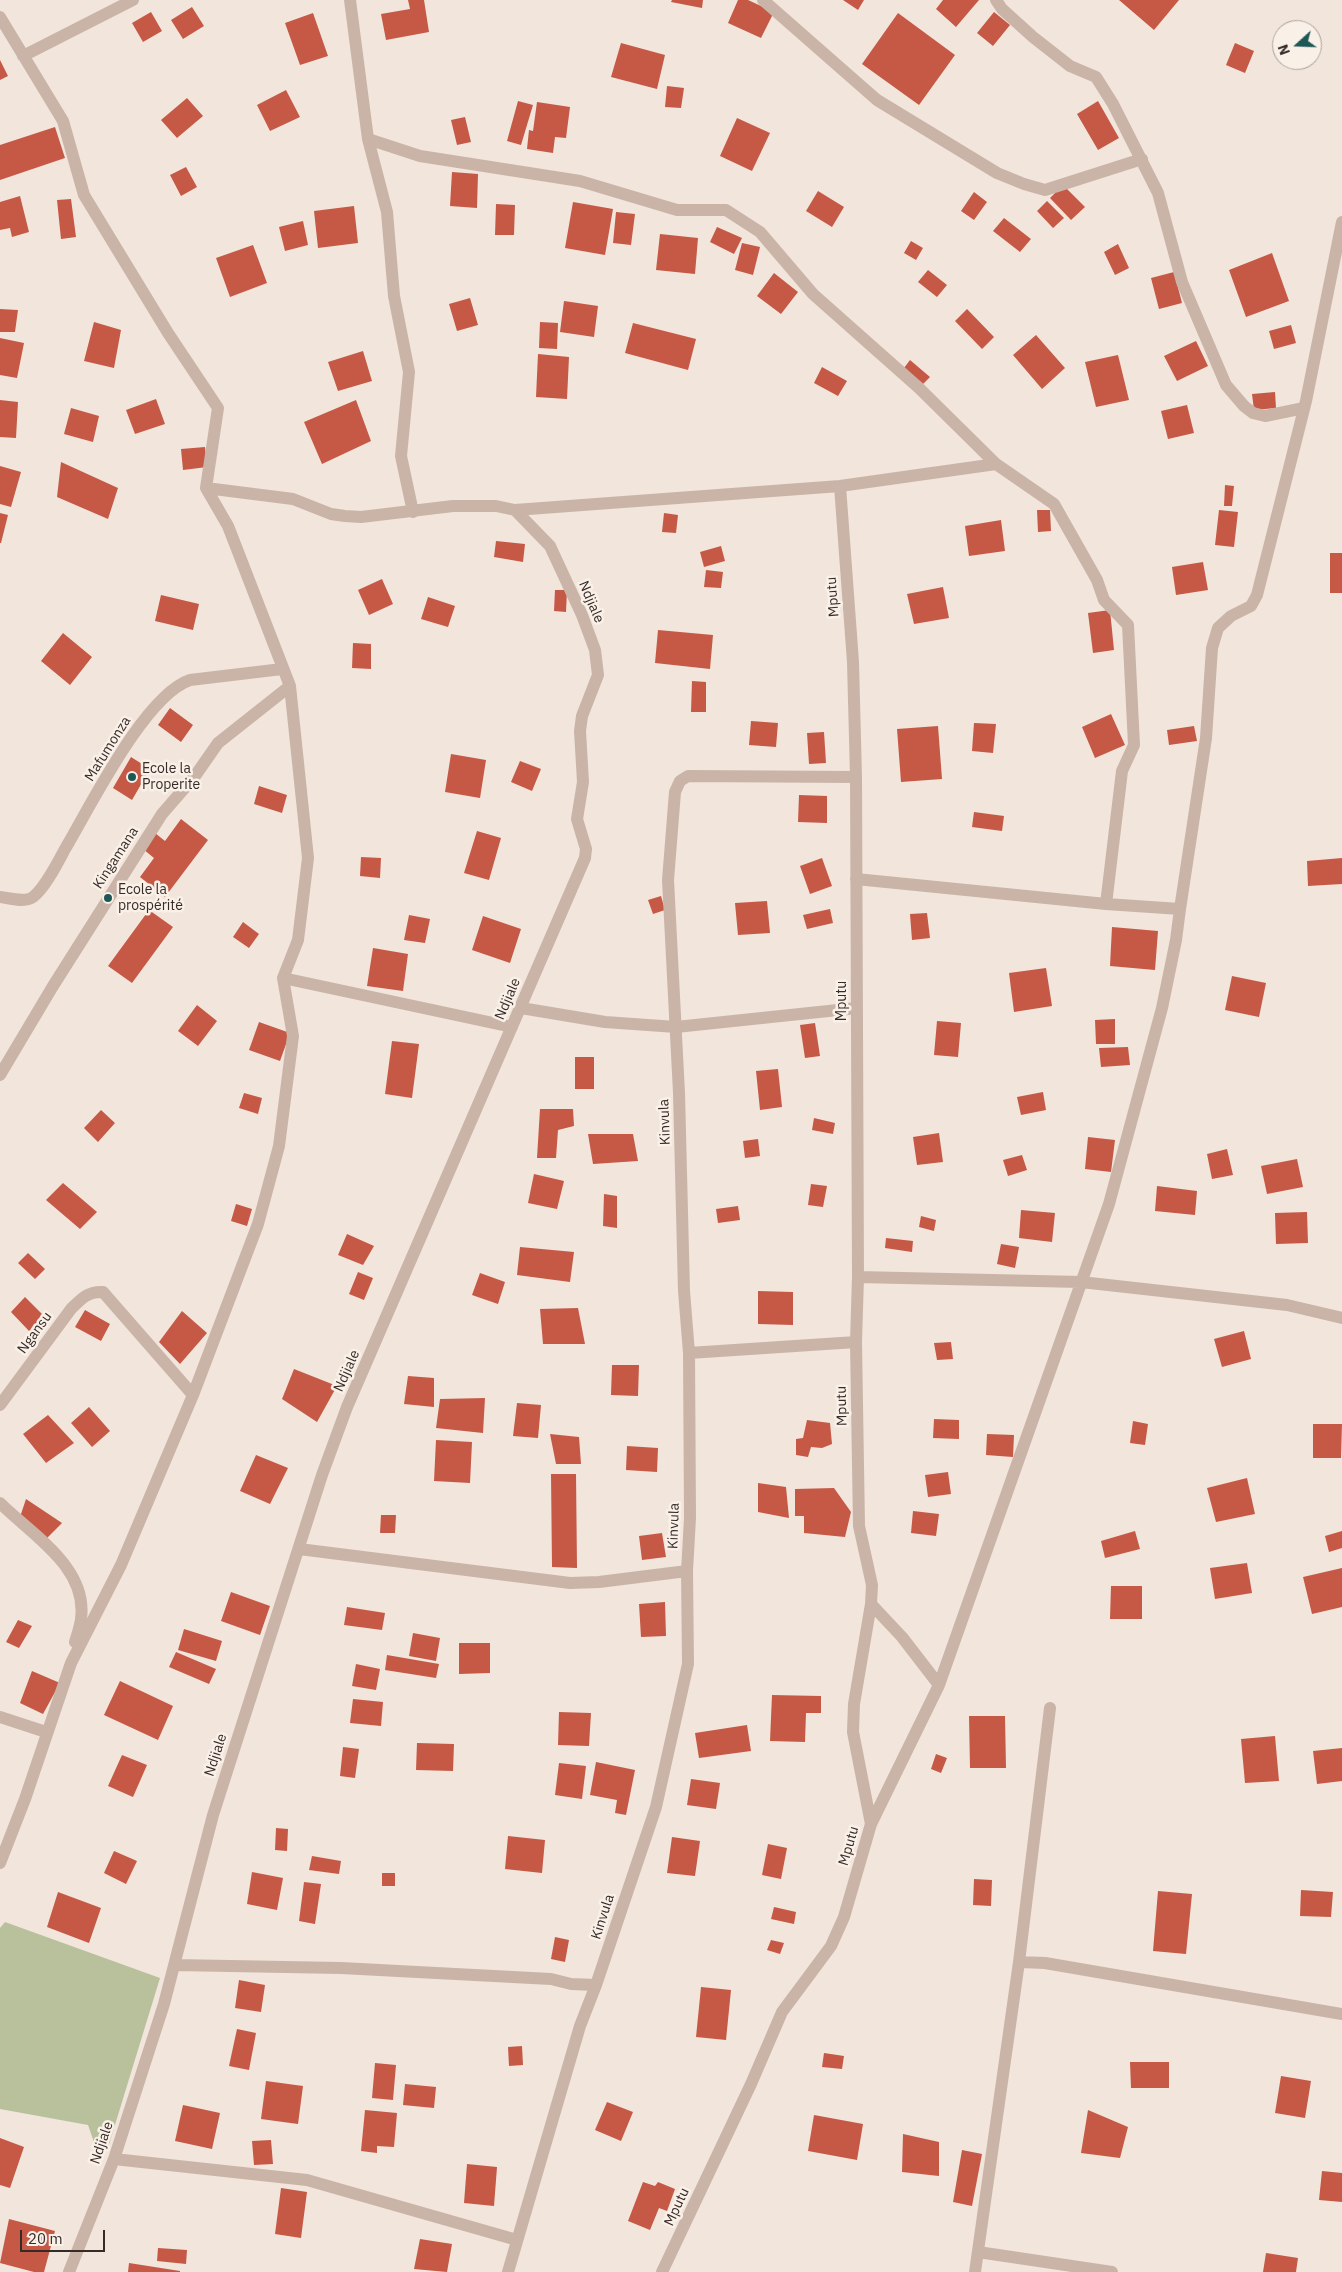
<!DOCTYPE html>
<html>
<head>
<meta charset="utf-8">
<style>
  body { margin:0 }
  #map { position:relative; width:1342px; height:2272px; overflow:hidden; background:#f2e5dc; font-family:"IBM Plex Sans",sans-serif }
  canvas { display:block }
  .north { position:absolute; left:1272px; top:20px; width:50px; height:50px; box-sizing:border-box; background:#f9f0e8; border:1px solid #aba19b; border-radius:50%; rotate:250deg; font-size:14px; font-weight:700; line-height:20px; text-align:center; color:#372b28 }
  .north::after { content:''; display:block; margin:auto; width:18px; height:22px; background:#1e5856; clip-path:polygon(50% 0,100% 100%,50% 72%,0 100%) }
  .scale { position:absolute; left:20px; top:2230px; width:85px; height:22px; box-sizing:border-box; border:2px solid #372b28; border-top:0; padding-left:6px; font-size:15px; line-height:18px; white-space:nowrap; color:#372b28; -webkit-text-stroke:4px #f9f0e8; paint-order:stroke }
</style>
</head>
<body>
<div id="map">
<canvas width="1342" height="2272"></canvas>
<div class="north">N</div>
<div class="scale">20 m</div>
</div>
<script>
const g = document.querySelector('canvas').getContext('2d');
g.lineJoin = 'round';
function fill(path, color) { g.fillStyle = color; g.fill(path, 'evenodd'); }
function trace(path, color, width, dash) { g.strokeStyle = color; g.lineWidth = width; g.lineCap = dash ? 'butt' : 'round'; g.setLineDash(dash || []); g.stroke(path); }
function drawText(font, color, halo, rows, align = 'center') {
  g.font = font + ' "IBM Plex Sans",sans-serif'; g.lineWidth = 5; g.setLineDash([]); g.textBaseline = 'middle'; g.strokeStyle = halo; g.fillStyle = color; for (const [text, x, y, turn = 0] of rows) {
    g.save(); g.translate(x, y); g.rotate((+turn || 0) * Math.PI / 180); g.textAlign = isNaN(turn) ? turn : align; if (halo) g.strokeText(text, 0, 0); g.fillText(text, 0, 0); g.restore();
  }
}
fill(new Path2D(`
  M5,1922L160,1978L107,2151L95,2145L88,2125L0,2109V1928Z`), '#b8c19c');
fill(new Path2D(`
  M408,0H424L429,32L386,40L381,14L410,9Z
  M672,0H703L702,8L671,2Z
  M738,0H748L774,12L761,38L728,23Z
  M843,0H864L858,10Z
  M943,0H979L956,27L936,9Z
  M1119,0H1179L1154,30Z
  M192,7L204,26L183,39L171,20Z
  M151,12L162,31L143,42L132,23Z
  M994,12L1010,25L993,46L977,33Z
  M313,13L328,56L300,65L285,23Z
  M898,13L955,55L919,105L862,64Z
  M621,43L665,55L657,89L611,77Z
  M1235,43L1254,51L1245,73L1226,65Z
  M0,60L8,76L0,80Z
  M667,86L684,88L681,108L665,107Z
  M286,90L300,117L270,131L257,105Z
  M187,98L203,116L177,138L161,120Z
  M518,101L533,105L521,145L507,141Z
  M1098,101L1119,138L1098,150L1077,114Z
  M537,102L570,107L566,138L555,137L553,153L527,149L529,130L533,131Z
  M465,117L471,142L457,145L451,120Z
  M737,118L770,133L752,171L720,156Z
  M55,127L65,158L0,180V145Z
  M186,167L197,187L181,196L170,175Z
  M452,172L478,174L477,208L450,206Z
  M1063,185L1085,207L1071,220L1050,198Z
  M818,191L844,207L832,227L806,211Z
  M974,192L987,202L974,220L961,211Z
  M20,196L29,232L12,237L10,228L0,230V202Z
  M71,199L76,237L61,239L57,200Z
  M1047,201L1064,218L1053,228L1037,211Z
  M573,202L613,209L605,255L565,248Z
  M496,204L515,205L514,235H495Z
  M354,206L358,243L318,248L314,211Z
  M616,212L635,214L631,245L613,243Z
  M1004,218L1031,239L1020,252L993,231Z
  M303,221L308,245L285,251L279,227Z
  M717,227L742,238L734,254L710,242Z
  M660,234L698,238L695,274L656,270Z
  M911,241L923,248L916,260L904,253Z
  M742,243L760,247L753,275L735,270Z
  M1118,244L1129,268L1115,275L1104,252Z
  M253,245L267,283L230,297L216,258Z
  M1272,253L1289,301L1246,317L1229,270Z
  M928,270L947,285L937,297L918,282Z
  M1174,272L1182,303L1159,309L1151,278Z
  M774,273L798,292L781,314L757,296Z
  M470,298L478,325L457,331L449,304Z
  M564,301L598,306L594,337L560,332Z
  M0,309L18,310L15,332H0Z
  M967,309L994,337L982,349L955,321Z
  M94,322L121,330L114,368L84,361Z
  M540,322L558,323L557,349L539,348Z
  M633,323L696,339L688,370L625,353Z
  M1291,325L1296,343L1274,349L1269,331Z
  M1036,335L1065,368L1042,389L1013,355Z
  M0,338L24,343L17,378L0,375Z
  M1196,341L1208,366L1177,381L1164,356Z
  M363,351L372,381L338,391L328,362Z
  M538,354L569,357L567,399L536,397Z
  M1118,355L1129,400L1096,407L1085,362Z
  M910,360L930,377L923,384L904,368Z
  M822,367L847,381L838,396L814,383Z
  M1275,392L1276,408L1254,410L1252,394Z
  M156,399L165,424L135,434L126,410Z
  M0,400L18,402L16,438L0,437Z
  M356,400L371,441L322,464L304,422Z
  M1187,405L1194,433L1168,439L1161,411Z
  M71,408L99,416L93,442L64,434Z
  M205,447L207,467L183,470L181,449Z
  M61,462L118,488L108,519L57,497Z
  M0,466L21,472L11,507L0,504Z
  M1225,485L1234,486L1232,506H1224Z
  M1037,510H1050L1051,531L1038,532Z
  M1219,510L1238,512L1234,547L1215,545Z
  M0,513L8,515L1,543H0Z
  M664,513L678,515L676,533L662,532Z
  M1001,520L1005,551L969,556L965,526Z
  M496,541L525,544L523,562L494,557Z
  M721,546L725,561L704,567L700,552Z
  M1330,553H1342V593H1330Z
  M1203,562L1208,590L1176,595L1172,567Z
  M706,570L723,572L721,588L704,587Z
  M382,579L393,604L369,615L358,590Z
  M943,587L949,618L914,624L907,594Z
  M555,590H567L566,612L554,611Z
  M161,595L199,604L193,630L155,621Z
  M428,597L455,606L448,627L421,619Z
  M1110,610L1114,650L1093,653L1088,613Z
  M658,630L713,635L710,669L655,663Z
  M63,633L92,657L70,685L41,661Z
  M353,643L371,644V669L352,668Z
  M692,681L706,682V712H691Z
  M170,708L193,725L181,742L158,725Z
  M1111,714L1125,745L1095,758L1082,727Z
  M751,721L778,723L776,747L749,745Z
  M974,723L996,724L993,753L972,751Z
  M938,726L942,779L901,782L897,729Z
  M1194,726L1197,741L1169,745L1167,730Z
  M824,732L826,763L809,764L807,733Z
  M451,754L486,760L480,798L445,792Z
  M131,757L150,769L132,800L113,788Z
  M520,761L541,769L532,791L511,782Z
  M259,786L287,795L282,813L254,804Z
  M799,795L827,796V823L798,822Z
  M974,812L1004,816L1002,831L972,827Z
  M181,819L208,840L165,897L140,877L154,858L143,849L155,833L165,841Z
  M477,831L501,838L489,880L464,873Z
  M361,857L381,858L380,878L360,876Z
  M822,858L832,886L810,894L800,866Z
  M1342,858V884L1308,886L1307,861Z
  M661,896L665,910L653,914L648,900Z
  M767,901L770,933L738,935L735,903Z
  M830,909L833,923L807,929L803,915Z
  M149,910L173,927L132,983L108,966Z
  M927,913L930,938L912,940L910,914Z
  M409,915L430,919L425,943L404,940Z
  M483,916L521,929L510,963L472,950Z
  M243,922L259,934L249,948L233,937Z
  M1112,927L1158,931L1155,970L1110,966Z
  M373,948L408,954L403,991L367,986Z
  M1046,968L1052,1006L1014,1012L1009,973Z
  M1232,976L1266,983L1259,1017L1225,1010Z
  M197,1005L217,1021L198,1046L178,1031Z
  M1115,1019V1044H1096L1095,1020Z
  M937,1021L961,1023L958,1057L934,1055Z
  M259,1022L290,1033L280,1061L249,1050Z
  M815,1023L820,1056L805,1058L800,1025Z
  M392,1041L419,1044L412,1098L385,1094Z
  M1128,1047L1130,1065L1101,1067L1099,1048Z
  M575,1057H594V1089H575Z
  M778,1069L782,1107L760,1110L756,1071Z
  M1043,1092L1046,1110L1021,1115L1017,1097Z
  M244,1093L262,1098L258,1114L239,1108Z
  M540,1109H573L574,1126L558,1130L556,1158H537Z
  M101,1110L115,1123L98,1142L84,1128Z
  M814,1118L835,1123L833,1134L812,1130Z
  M939,1133L943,1162L917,1165L913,1137Z
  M588,1134H633L638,1161L593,1164Z
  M1088,1137L1115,1140L1111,1172L1085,1169Z
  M758,1139L760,1156L745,1158L743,1141Z
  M1227,1149L1233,1175L1212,1179L1207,1154Z
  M1022,1155L1027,1170L1008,1176L1003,1160Z
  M1297,1159L1303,1187L1267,1194L1261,1166Z
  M534,1174L564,1181L557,1209L528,1203Z
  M63,1183L97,1212L80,1229L46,1200Z
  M811,1184L827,1186L823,1207L808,1205Z
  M1157,1186L1197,1191L1195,1215L1155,1211Z
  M604,1194L617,1196V1228L603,1226Z
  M236,1204L252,1209L247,1226L231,1221Z
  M738,1206L740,1220L718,1223L716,1209Z
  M1021,1210L1055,1213L1052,1242L1019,1238Z
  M1307,1212L1308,1243L1276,1244L1275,1213Z
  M921,1216L936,1220L934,1231L919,1227Z
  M347,1234L374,1246L363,1265L338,1255Z
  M886,1238L913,1241L912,1252L885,1248Z
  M1001,1244L1019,1247L1015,1268L997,1264Z
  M520,1247L574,1252L570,1282L517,1275Z
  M28,1253L45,1269L35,1279L18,1263Z
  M358,1272L373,1278L364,1300L349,1294Z
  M480,1273L505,1282L498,1304L472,1295Z
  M758,1291L793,1292V1325L758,1324Z
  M25,1297L44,1316L29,1331L11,1312Z
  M578,1308L585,1344H543L540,1309Z
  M85,1310L110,1324L101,1341L75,1327Z
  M182,1311L207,1333L180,1364L159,1342Z
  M1244,1331L1251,1359L1222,1367L1214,1339Z
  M951,1342L953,1359L937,1360L934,1343Z
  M612,1365H639L638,1396L611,1395Z
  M294,1369L337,1386L317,1422L282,1399Z
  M408,1376L434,1378V1407L404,1404Z
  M485,1398L483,1433L436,1428L440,1399Z
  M517,1403L541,1405L538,1438L513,1436Z
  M89,1407L110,1431L92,1447L71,1423Z
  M48,1415L74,1443L46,1463L23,1434Z
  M934,1419L959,1420V1439L933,1438Z
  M807,1420L830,1423L832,1444L822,1448L811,1447L808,1457L796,1455V1439L803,1438Z
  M1133,1421L1148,1424L1145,1445L1130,1443Z
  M1313,1424H1342L1341,1458H1313Z
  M550,1434L579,1437L581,1464H556Z
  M987,1434L1014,1435L1013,1457L986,1455Z
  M436,1440L472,1442L470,1483L434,1481Z
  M627,1446L658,1448L657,1472L626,1470Z
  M256,1455L288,1468L270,1504L240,1491Z
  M948,1472L951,1494L928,1497L925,1475Z
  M551,1474H576L577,1568L552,1567Z
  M1247,1478L1255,1514L1216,1522L1207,1488Z
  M758,1483L786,1487L789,1518L758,1512Z
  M834,1488L851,1512L845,1537L804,1533V1516H795V1489Z
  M26,1499L62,1523L47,1538L20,1517Z
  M913,1511L939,1514L936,1536L911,1533Z
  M381,1515H396L395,1533H380Z
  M1135,1531L1140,1549L1105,1558L1101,1541Z
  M1342,1531V1548L1329,1552L1325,1536Z
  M662,1533L666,1557L642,1560L639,1536Z
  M1247,1563L1252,1593L1215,1599L1210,1568Z
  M1342,1568V1607L1312,1614L1303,1577Z
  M1111,1586H1142V1619H1110Z
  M231,1592L270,1606L260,1635L221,1621Z
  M665,1602L666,1636L641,1637L639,1604Z
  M347,1607L385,1613L382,1630L344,1625Z
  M18,1620L32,1626L19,1648L6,1642Z
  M184,1629L222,1641L216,1661L178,1650Z
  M413,1633L440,1638L436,1661L409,1656Z
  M459,1643H490V1673L459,1674Z
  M176,1652L216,1669L209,1684L169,1667Z
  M387,1655L439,1664L436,1678L385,1670Z
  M356,1664L380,1669L376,1690L352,1686Z
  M32,1671L60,1683L43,1714L20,1703Z
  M120,1681L173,1706L158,1740L104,1715Z
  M772,1695L821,1696V1713H806L805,1742L770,1741Z
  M353,1699L383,1702L381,1726L350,1723Z
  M559,1712L591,1713L589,1746L558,1745Z
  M969,1716H1005L1006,1768H970Z
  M747,1725L751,1751L699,1758L695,1733Z
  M1275,1736L1279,1781L1245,1783L1241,1739Z
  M417,1743L454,1744L453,1771L416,1770Z
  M343,1747L359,1749L355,1778L340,1776Z
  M1342,1748V1781L1317,1784L1313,1751Z
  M936,1754L947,1758L941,1773L931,1769Z
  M122,1755L147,1765L133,1797L108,1786Z
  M596,1762L635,1770L626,1815L615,1813L617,1800L590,1795Z
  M559,1763L586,1766L582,1799L555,1795Z
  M691,1779L720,1783L716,1809L687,1805Z
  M276,1828L288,1829L287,1851L275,1850Z
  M508,1836L545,1840L542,1873L505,1869Z
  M672,1837L700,1841L695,1876L667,1873Z
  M768,1844L787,1848L781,1879L762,1875Z
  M114,1851L137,1861L126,1884L104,1873Z
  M312,1856L341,1861L339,1874L309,1870Z
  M252,1872L283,1878L277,1910L247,1904Z
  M382,1873H395V1886H382Z
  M974,1879L992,1880L991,1906L973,1905Z
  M304,1882L321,1884L315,1924L299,1921Z
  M1301,1890L1333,1892L1331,1917L1300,1916Z
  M1158,1891L1192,1894L1186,1954L1153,1951Z
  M58,1892L101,1908L89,1943L47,1927Z
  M774,1907L796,1912L794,1924L771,1919Z
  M555,1937L569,1940L565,1962L551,1959Z
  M771,1940L784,1943L780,1954L767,1950Z
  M239,1980L265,1985L261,2012L235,2008Z
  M701,1987L731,1990L726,2040L696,2037Z
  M237,2029L256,2033L249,2070L229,2066Z
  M522,2046L523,2065L509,2066L508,2047Z
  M824,2053L844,2056L842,2069L822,2067Z
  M1130,2062H1169V2088H1131Z
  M375,2063L396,2065L393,2100L372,2098Z
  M1281,2076L1311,2081L1305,2118L1275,2113Z
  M266,2081L303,2086L298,2124L261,2119Z
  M405,2084L436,2087L434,2108L403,2105Z
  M607,2102L633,2112L621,2141L595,2130Z
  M183,2105L220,2113L212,2149L175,2141Z
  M365,2110L397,2113L394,2147L377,2146V2153L361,2151Z
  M1088,2110L1128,2127L1120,2158L1081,2153Z
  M814,2115L863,2124L857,2160L808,2151Z
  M903,2134L939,2142V2176L902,2172Z
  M0,2138L24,2147L10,2188L0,2185Z
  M271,2140L273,2164L254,2165L252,2141Z
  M962,2150L982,2154L972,2206L953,2202Z
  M467,2164L497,2167L494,2206L464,2203Z
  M1322,2171L1342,2173V2202L1319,2200Z
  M643,2182L655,2186L658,2182L675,2189L667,2211L659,2208L650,2230L628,2221Z
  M281,2188L307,2192L301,2238L275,2234Z
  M9,2219L55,2231L44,2272H34L0,2263Z
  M420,2239L452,2244L447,2272L414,2269Z
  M158,2248L187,2250L186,2264L157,2261Z
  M1266,2253L1298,2258L1296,2272H1263Z
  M129,2263L180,2271V2272H128Z`), '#c55946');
trace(new Path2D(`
  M350,0L368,139L387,212L394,296L409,372L401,456L413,512
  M763,0L877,100L997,173L1024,184L1045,190L1142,159
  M996,0L1002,9L1033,37L1070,66L1096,77L1113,104L1158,193L1182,282L1226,385L1244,406L1253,413L1265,416L1304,408
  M0,17L63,121L84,195L168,333L218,408L206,488L228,526L290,686L308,858L298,940L283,978L293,1036L279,1146L258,1224L193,1395L121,1565L71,1663L25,1799L0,1863
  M23,56L133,0
  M368,139L420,156L580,181L677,210H726L760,232L813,294L919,388L996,464L1054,504L1097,580L1104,600L1128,625L1134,745L1122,771L1106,904
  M206,488L293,499L331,514L345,516L361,517L453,506H496L515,510L840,486L996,464
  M856,879L1106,904L1180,909L1176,940L1162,1008L1109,1204L939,1685L871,1824
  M0,897C10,898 25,903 33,897C45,888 58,862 65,849C90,807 145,695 190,680L282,669
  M1180,909L1206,738L1212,648L1218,628L1231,616L1251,606L1257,595L1306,401L1342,222
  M283,978L512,1027
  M521,1008L605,1022L676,1027L857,1008
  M0,1075L53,986L162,814L195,776L218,743L290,686
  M858,1277L1081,1282L1287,1305L1342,1318
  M689,1353L856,1342
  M0,1405L71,1309C81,1299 88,1291 103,1292L193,1395
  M0,1503C32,1535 88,1567 81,1619C80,1627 77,1635 75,1642
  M299,1549L570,1583L599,1582L687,1571
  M871,1604L902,1637L939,1685
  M0,1717L46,1732
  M1019,1962L1045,1963L1342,2014
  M174,1965L341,1968L551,1979L571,1984L596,1985
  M114,2159L307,2180L517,2240
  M978,2252L1112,2272
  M69,2272L114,2159L164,2004L213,1815L322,1475L347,1407L585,858L586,849L577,819L583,782L580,731L582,716L598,675L595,650L582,615L550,546L515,510
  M508,2272L580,2026L596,1985L656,1807L688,1664L687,1571L690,1518L689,1353L684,1291L679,1093L668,880L675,792L680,781L688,776L856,777
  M662,2272L751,2084L782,2012L831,1946L844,1917L871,1824L853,1732L854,1704L871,1604L872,1585L859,1526L856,1342L858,1277L856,777L853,662L840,486
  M975,2272L1019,1962L1050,1708`), '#cab4a8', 12);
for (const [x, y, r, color] of [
  [132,777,5,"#1e5856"],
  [108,898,5,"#1e5856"]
]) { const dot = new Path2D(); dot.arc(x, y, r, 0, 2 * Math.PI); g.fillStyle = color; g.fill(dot); trace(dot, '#f9f0e8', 2); }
drawText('14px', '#372b28', '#f9f0e8', [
  ["Mputu",833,597,-94],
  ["Ndjiale",591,602,67],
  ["Mafumonza",108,749,-58],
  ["Kingamana",116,858,-57],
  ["Ndjiale",508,999,-67],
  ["Mputu",842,1001,-90],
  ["Kinvula",665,1122,-92],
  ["Ngansu",35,1333,-54],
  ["Ndjiale",347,1371,-66],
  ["Mputu",842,1406,-91],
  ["Kinvula",674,1526,-88],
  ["Ndjiale",216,1755,-72],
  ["Mputu",849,1846,-74],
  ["Kinvula",603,1917,-72],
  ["Ndjiale",102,2143,-71],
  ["Mputu",677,2207,-65]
]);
drawText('14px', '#372b28', '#f9f0e8', [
  ["Ecole la",142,769],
  ["Properite",142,785],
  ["Ecole la",118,890],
  ["prospérité",118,906]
], 'left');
</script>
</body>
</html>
